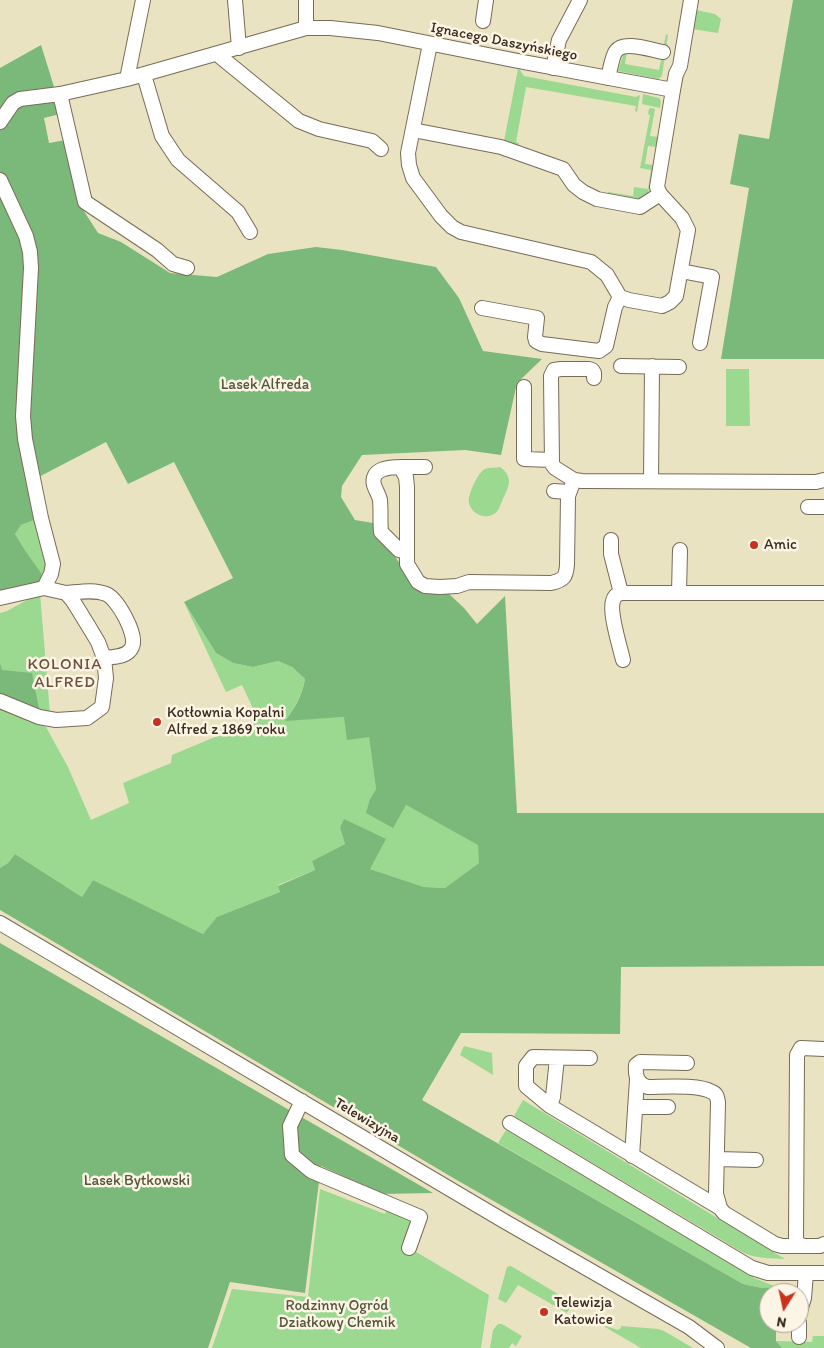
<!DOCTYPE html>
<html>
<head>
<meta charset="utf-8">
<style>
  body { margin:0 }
  #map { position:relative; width:824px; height:1348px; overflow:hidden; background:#e9e3c1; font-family:Itim,sans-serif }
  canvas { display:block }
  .north { position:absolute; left:759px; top:1283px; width:50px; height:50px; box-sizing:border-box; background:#fcf5e5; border:1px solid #afa495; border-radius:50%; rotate:190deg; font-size:14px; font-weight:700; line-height:20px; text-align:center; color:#3b2a1e }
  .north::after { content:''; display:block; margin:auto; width:18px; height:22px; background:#c8321e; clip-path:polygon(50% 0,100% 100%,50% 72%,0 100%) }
</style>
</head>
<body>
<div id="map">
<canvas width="824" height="1348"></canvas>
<div class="north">N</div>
</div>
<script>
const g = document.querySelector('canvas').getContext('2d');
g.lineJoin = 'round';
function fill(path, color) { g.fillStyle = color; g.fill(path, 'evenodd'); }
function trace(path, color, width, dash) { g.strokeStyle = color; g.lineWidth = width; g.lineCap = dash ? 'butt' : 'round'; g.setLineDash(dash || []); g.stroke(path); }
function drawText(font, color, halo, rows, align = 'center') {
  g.font = font + ' Itim,sans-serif'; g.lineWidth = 5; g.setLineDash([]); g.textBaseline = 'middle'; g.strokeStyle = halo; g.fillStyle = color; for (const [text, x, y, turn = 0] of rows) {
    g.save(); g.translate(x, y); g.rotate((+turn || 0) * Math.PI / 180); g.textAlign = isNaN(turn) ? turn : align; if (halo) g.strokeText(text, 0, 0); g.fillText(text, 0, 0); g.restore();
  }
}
fill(new Path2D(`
  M696,10L715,14L721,19L718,33L692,29Z
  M666,34L668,35L662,76L658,79L618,71L624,52L627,51L625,64L659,70Z
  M518,69L520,70L524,76L636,97L640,95L637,112L635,111L636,106L526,87L516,142L519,143L518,147L504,141Z
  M643,94L659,98L661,101L660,108L642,104Z
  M651,108L655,109L650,136L658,137L657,147L648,146L645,164L653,165L648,194L638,200L607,195L608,192L633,196L634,187L648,189L651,170L640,168L650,115L648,114L649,109Z
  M726,369H749L750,426H726Z
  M500,467C515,478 508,488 502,501C500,506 498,512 494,514C484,520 471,513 469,503C467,496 478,472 485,469C489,467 496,468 500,467Z
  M37,519L50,559L43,582L15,534L21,525Z
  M40,593L50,714H40L2,670L0,662V613L7,611Z
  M184,602L216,653L233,663L253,667L278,661L292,667L305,679C302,695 295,707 286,720L344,717L369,736L376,789L370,799L406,805L479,845V863L445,888L424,887L370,869L340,828L345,844L312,861L315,870L278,885L280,892L218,917L203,934L93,880L82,897L15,854L8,863L0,868V706L46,727L68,767L91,820L129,803L123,783L171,763L172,755L258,719L242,685L226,692Z
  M464,1046L492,1053L493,1075L460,1055Z
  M523,1100L785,1259C771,1258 756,1259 742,1252L514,1116Z
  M506,1130L754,1278L777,1287L762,1288L743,1284L498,1143Z
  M320,1189L385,1214L387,1209L413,1223L406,1246L489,1295L481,1348H212L232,1289L308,1297Z
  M511,1266L573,1303L567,1313L518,1285L506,1303L498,1299L507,1267Z
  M498,1324H502L522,1336L516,1346L512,1343L509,1348H490L493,1330Z
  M606,1326L618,1330L621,1328V1326L658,1329L664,1331L693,1348H641L605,1327Z
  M813,1336H824V1348H782L776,1341L812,1342Z`), '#9ad98f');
fill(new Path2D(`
  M793,0H824V359H721L749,188L730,184L739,134L769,139Z
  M41,45L55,90L60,114L44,118L49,143L66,140L80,205L98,233L121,242L170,273L217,277L268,254L316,247L342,250L436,267L459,298L483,351L542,359L517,383L501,455L465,450L362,455L342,486L341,497L355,520L373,523L376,535L389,547L411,581L447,592L464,608L477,624L505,596L517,813H824V966L621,967L620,1034L461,1033L422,1100L743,1284L762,1288L777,1287V1293H769V1323H776V1341L782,1348H751L455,1179L0,910V868L8,863L15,854L82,897L93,880L203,934L217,917L280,892L278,886L315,870L312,861L345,844L340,828L344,819L386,839L370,869L424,887L445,888L479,863L478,845L406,805L393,828L366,813L370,799L376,789L369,737L347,740L344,717L285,721C295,708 302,696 305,679L292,667L278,661L253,667L233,663L216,653L184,602L233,578L174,462L128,484L106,442L29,482L37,519L21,525L15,534L26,552L41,573L43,582L0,594V68Z
  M0,662L2,670L32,673L40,714L0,698Z
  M0,943L433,1193L382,1194L321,1166L305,1293L230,1282L208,1348H0Z`), '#7bb97a');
const minor = new Path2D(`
  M235,0L239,48
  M306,0V28
  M483,21L486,0
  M430,44L408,153L409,165L413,178L441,216L452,227L461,232L591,262L607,275L620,297L629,300L662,306L670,302L676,296L688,230L682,218L660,194L657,187L673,90
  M217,54L299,121L319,129L372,141L381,149
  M553,68L559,40L580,0
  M144,75L162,136L178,160L238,212L250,232
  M608,78C610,71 612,56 616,51C624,40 651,50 663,52
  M127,79L143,0
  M60,94L85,202L157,250L173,264L187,268
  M0,122L13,103L20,99L60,94L127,79L306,28H330L378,33L518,61L673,90L676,74L680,66L691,0
  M413,130L501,147L563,169L574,185L583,192L597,199L640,207L660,194
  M0,180L26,236L30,252L31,268L23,416L25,439L41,518L53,564L51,574L44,588
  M681,271L712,277L700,343
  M482,308L537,318L535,337L536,341L542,344L599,351L606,346L615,307L620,297
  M621,366L679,367
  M524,387V459L552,460
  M402,467H425
  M574,480L555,468L552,464L551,376L554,370L561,369H589L592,370L594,373V378
  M651,481L652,366
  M554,491L569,492
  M808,507H824
  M611,540V554L621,593
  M407,552L399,550L381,532C380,522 381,511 380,500C379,495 376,491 374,485C370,468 390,467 402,467V470L406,477L407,487V564L418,582L425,586L440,587L457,586L469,582L551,583C564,580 566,577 567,565L568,496L574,480L582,481L816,482L824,480
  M679,592L680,550
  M66,593C79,592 94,589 106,594C117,598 138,635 132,647C128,657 114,657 104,658
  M0,598L44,588L66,593L73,601L89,627L98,642L104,658L106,678L102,707L87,718L56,720L39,717L0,701
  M623,660C620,647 609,612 613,601C614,596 617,594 621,593H824
  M0,923L504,1221L689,1327L717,1348
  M824,1049L801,1048L797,1055L796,1241L802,1246H820L824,1244
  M590,1058L533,1057L526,1066V1086L550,1106L720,1208
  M687,1063L640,1062L636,1065C635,1076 637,1084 648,1087C664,1087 699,1084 712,1092C717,1094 717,1097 718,1102L716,1194L720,1208L724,1213L775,1244L782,1246H802
  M302,1101L290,1126L292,1155L311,1171L420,1217L409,1248
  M550,1106L553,1097L557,1058
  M635,1107H668
  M510,1123L752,1268L768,1273H824
  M632,1156L637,1080
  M717,1159L756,1160
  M799,1314L804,1298L806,1273
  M799,1323V1337`);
trace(minor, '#786b57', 16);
trace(minor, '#fff', 14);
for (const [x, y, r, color] of [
  [754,545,5,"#c8321e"],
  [157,722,5,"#c8321e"],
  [544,1312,5,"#c8321e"]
]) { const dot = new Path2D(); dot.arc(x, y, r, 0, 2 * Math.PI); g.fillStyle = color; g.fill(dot); trace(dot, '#fcf5e5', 2); }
drawText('15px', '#3b2a1e', '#fcf5e5', [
  ["Ignacego Daszyńskiego",504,42,11],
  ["Telewizyjna",367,1121,31]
]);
drawText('15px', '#53563a', '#fcf5e5', [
  ["Lasek Alfreda",265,385],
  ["Lasek Bytkowski",137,1181],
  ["Rodzinny Ogród",337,1306],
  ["Działkowy Chemik",337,1323]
]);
drawText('15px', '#3b2a1e', '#fcf5e5', [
  ["Amic",764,545],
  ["Kotłownia Kopalni",167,713],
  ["Alfred z 1869 roku",167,730],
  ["Telewizja",554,1303],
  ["Katowice",554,1320]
], 'left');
g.letterSpacing = '1px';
drawText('16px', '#6f503c', '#fcf5e5', [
  ["KOLONIA",65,665],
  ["ALFRED",65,683]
]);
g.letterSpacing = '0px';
</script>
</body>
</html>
